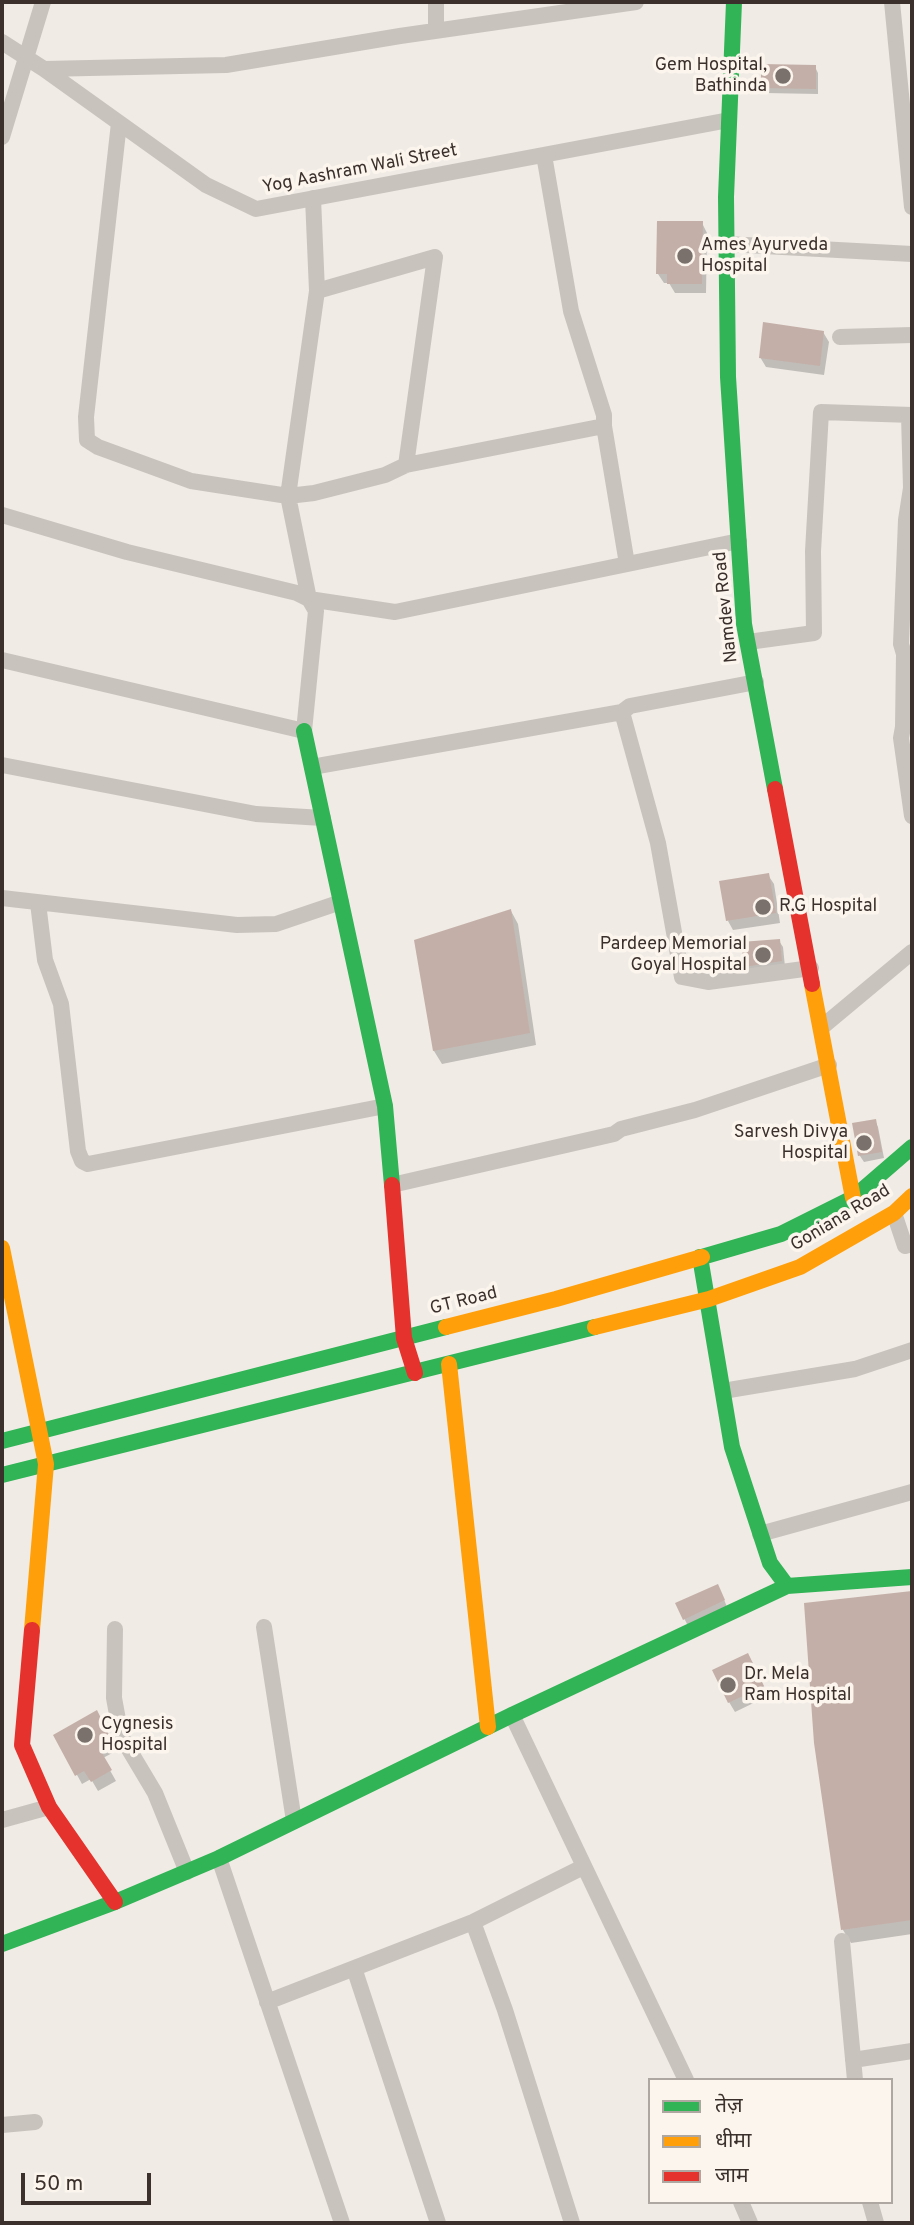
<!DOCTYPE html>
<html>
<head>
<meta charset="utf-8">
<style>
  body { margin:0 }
  #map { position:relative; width:914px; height:2225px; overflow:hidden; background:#f0ebe5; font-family:Overpass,"Noto Sans Devanagari",sans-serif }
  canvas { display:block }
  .frame { position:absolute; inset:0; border:4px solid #3b302b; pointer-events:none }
  .legend { position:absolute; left:648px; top:2078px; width:245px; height:126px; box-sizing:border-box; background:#fbf5ee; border:2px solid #aea6a0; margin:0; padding:9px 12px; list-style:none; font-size:21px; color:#3b302b }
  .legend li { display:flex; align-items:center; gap:14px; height:35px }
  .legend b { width:35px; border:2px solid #aea6a0 }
  .scale { position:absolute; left:21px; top:2173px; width:130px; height:32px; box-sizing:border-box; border:4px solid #3b302b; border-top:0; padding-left:9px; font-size:21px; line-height:24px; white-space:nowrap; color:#3b302b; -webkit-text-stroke:5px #fbf5ee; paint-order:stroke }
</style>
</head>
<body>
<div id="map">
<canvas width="914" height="2225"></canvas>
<div class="frame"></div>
<ul class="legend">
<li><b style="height:9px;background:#30b455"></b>तेज़</li>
<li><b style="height:9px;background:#ff9f0a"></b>धीमा</li>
<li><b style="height:9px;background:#e5322d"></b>जाम</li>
</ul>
<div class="scale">50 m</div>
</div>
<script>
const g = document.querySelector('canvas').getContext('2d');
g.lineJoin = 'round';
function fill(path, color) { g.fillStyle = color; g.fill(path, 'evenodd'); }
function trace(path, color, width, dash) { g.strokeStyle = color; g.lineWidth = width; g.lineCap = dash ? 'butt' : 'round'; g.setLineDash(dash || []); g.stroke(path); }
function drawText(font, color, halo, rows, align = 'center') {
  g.font = font + ' Overpass,sans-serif'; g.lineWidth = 7; g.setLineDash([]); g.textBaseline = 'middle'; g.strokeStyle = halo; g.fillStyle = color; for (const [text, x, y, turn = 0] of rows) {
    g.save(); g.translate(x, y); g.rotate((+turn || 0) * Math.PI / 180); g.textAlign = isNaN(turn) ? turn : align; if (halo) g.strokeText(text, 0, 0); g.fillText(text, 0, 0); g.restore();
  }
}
fill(new Path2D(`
  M815,67L818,73V94L766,93L762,87Z
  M702,223L707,233L706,293H675L669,283H664L658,274Z
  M823,332L829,342L824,375L766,367L760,357Z
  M768,875L774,884L780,923L733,930L728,921Z
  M511,911L518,924L536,1045L442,1064L434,1051L416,941Z
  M779,941L783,947L785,967L749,972L745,966Z
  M875,1121L878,1127L884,1158L864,1162L860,1156L854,1124Z
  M721,1592L727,1607L688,1626L677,1604Z
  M912,1593V1934L851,1943L843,1930L815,1743L806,1604Z
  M753,1664L768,1696L735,1712L729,1702Z
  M102,1722L116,1751L103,1758L116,1781L98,1791L91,1779L82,1784L55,1735Z`), '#0003');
fill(new Path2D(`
  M761,64L816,65V89L761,88Z
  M657,221H703L702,284H667V274H656Z
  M763,322L824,331L820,366L759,358Z
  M769,873L776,913L726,921L719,881Z
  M511,909L530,1033L433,1051L414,940Z
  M780,939L782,961L744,967L741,942Z
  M876,1119L882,1152L858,1156L852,1123Z
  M718,1584L725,1600L683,1620L675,1603Z
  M912,1591V1920L841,1930L814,1743L804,1603Z
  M748,1653L764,1686L728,1703L712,1670Z
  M97,1710L112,1741L99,1748L112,1770L91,1782L84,1771L75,1776L53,1735Z`), '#c3afa7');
trace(new Path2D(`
  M892,2L912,207
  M436,31V2
  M2,42L44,69L206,185L256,209L729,120
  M44,69L226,65L400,36L636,2
  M119,123L86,417L87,440L98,447L191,481L288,496L314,493L385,475L406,465L604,426V415L571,311L544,155
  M2,137L43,2
  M727,244L912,254
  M317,291L435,257L406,465
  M840,337L912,335
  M909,415L911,488L906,520L901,644L904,654L903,727L901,738L912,816
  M604,426L627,564
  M2,515L127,552L297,593L309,599L395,612L739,541
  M748,642L814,633L813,551L821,412L912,415
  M2,660L304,731L316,611L309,599L288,496L317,291L313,198
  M622,712L658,843L682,977L708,982L811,968
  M2,765L256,814L323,818
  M312,767L622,712L630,706L756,682
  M2,898L237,925L276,924L341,902
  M38,903L45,960L61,1004L78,1151L82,1161L88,1164L385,1106
  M822,1027L912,952
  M392,1185L614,1134L621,1129L695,1110L829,1065
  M894,1213L905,1246L912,1244
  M723,1391L855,1369L912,1350
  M760,1534L912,1492
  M264,1627L294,1821
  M115,1629L114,1698L121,1736L155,1793L187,1872
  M512,1715L686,2080
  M2,1820L49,1807
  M219,1858L342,2223
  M473,1922L505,2010L572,2223
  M842,1941L855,2080
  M354,1968L438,2223
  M267,2002L473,1922L583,1867
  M853,2060L912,2051
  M2,2125L35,2122
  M741,2202L750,2223
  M870,2202L876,2223`), '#c9c3be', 16);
trace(new Path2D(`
  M734,2L726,197L728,377L744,624L775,789
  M304,731L385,1106L392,1185
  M700,1257L732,1447L770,1563L787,1586L912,1577
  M702,1257L781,1234L853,1198L912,1147
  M2,1441L446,1327
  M2,1475L595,1327
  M2,1944L115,1902L219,1858L512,1715L787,1586`), '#30b455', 16);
trace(new Path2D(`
  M812,984L853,1198
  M2,1248L46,1464L32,1630
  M446,1327L556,1299L702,1257
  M595,1327L709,1299L800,1267L894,1213L912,1196
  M449,1364L488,1727`), '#ff9f0a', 16);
trace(new Path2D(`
  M775,789L812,984
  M392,1185L404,1338L415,1373
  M32,1630L22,1745L49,1807L115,1902`), '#e5322d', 16);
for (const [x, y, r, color] of [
  [783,76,9,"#7a716c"],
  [685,256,9,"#7a716c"],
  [763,907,9,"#7a716c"],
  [763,955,9,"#7a716c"],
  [864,1143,9,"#7a716c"],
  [728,1685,9,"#7a716c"],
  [85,1735,9,"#7a716c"]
]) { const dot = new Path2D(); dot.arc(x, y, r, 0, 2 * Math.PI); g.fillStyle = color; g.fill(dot); trace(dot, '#fbf5ee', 2.5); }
drawText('18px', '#3b302b', '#fbf5ee', [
  ["Gem Hospital,",767,66,"right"],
  ["Bathinda",767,87,"right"],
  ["Ames Ayurveda",701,246],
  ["Hospital",701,267],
  ["R.G Hospital",779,907],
  ["Pardeep Memorial",747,945,"right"],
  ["Goyal Hospital",747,966,"right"],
  ["Sarvesh Divya",848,1133,"right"],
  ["Hospital",848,1154,"right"],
  ["Dr. Mela",744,1675],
  ["Ram Hospital",744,1696],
  ["Cygnesis",101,1725],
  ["Hospital",101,1746]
], 'left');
drawText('18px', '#3b302b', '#fbf5ee', [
  ["Yog Aashram Wali Street",360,170,-11],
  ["Namdev Road",727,607,-96],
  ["Goniana Road",841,1219,-31],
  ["GT Road",464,1302,-14]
]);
</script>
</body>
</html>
